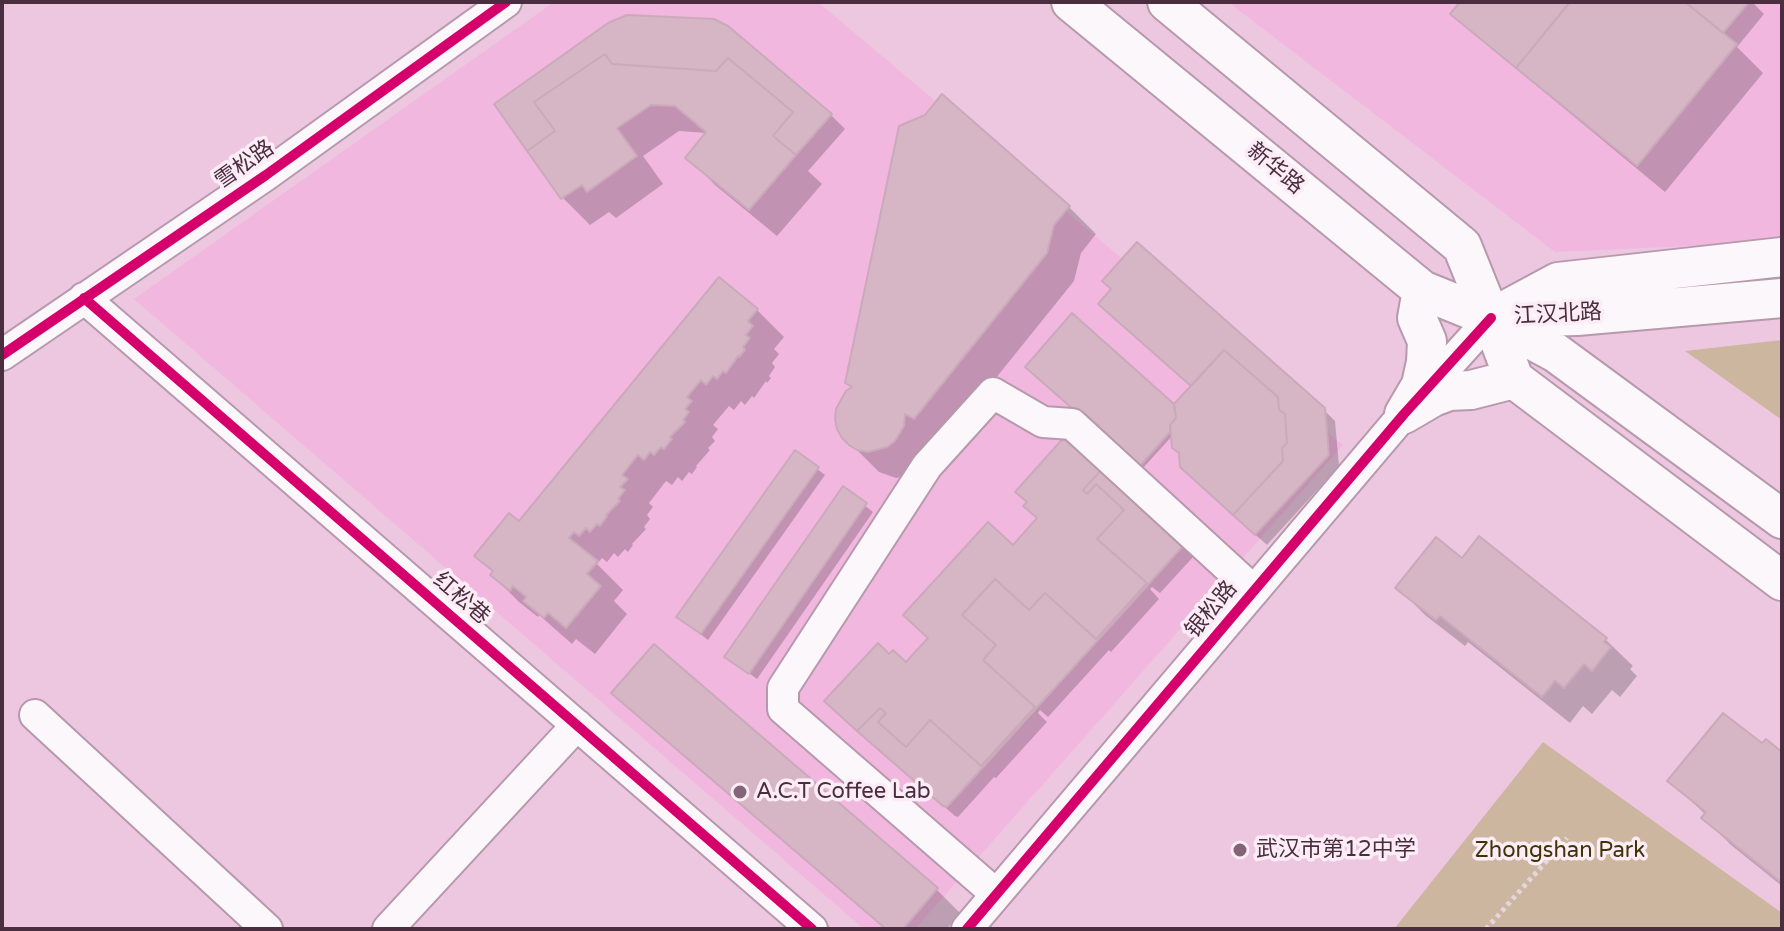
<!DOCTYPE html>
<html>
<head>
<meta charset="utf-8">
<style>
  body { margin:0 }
  #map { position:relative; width:1784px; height:931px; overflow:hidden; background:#edc7e0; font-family:"Varela Round",sans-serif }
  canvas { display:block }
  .frame { position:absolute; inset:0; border:4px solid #4a2e40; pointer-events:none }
</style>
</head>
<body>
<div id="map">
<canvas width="1784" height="931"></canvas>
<div class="frame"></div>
</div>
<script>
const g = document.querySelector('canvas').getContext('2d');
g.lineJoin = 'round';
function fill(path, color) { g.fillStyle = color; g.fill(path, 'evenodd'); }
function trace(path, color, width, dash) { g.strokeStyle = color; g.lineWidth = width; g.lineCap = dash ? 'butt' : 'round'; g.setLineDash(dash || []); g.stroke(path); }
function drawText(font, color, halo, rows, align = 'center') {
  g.font = font + ' "Varela Round","Noto Sans SC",sans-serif'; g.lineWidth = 7; g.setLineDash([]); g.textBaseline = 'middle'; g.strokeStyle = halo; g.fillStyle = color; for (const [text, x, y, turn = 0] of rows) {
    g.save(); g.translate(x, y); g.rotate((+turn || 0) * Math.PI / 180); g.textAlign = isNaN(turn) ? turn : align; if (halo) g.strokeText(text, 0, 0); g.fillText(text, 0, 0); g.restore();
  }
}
fill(new Path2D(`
  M554,2H818L1343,445L915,929H864L134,299Z
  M1228,2H1782V242L1555,252Z`), '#f2b7de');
fill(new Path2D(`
  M1782,340V420L1685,351Z
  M1543,742L1782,913V929H1394Z`), '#cdb69f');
fill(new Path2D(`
  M1463,2H1752L1764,14L1737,47L1763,73L1665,192L1467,28L1453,14Z
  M609,25L831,115L845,129L808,171L822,184L777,236L715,185L688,157L707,133L679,131L643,156L663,184L616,218L609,212L590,225L563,198Z
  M1069,207L1096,234L1081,253L1074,281L942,445L915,474L896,478L879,472L850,443Z
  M757,310L784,337L774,349L779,354L772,363L775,367L769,376L771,378L767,383L766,381L754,398L752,396L745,405L741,401L734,410L729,406L713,425L718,429L712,437L715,441L708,448L710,450L696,466L697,467L692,474L689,472L682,481L678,477L672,485L666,481L649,503L653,507L647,515L650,519L644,527L646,529L632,544L633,545L628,552L625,549L618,557L614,553L607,562L602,558L597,564L623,590L614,601L627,614L595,654L576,639L572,644L539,615L538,617L519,602L492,575L494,573L477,555L519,524Z
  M1028,367L1174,407L1324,410L1335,421L1339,466L1267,545L1210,494L1182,466L1181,453L1173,435L1143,468Z
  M1067,437L1194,556L1160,593L1152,587L1150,589L1159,599L1111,652L1109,650L1048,717L1040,710L1038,713L1047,722L996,778L994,777L958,817L955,816L860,732L889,657L906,665L1039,519Z
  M796,453L825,475L708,640L679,617Z
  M843,489L873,512L757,679L727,657Z
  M1462,561L1605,639L1633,666L1630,669L1637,676L1620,697L1612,690L1592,714L1583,706L1570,723L1468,642L1465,646L1425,615L1398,588Z
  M654,646L937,890L960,913L947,929H885L638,716L614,693Z
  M1762,746L1782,755V886L1731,845L1704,818L1706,815L1670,781Z`), '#0003');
const building = new Path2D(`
  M1460,2H1570L1516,68L1450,14Z
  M1570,2H1685L1737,44L1637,166L1516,68Z
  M1685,2H1749L1723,33Z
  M627,15L714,19L728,26L832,114L796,155L773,136L793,112L728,58L716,71L612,64L605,54L534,102L555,131L527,151L494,104L608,23Z
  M605,54L612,64L716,71L728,58L793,112L773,136L796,155L749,210L685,158L706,132L675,106L651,105L617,128L637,156L587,192L582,185L561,199L527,151L555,131L534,102Z
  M942,94L1070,206L1054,225L1047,253L914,419L905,414L904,426L895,441L887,447L868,452L857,450L849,445L842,438L837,429L835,419L836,409L846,391L852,387L845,383L899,126L925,115Z
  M1137,242L1325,408L1329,455L1255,535L1233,515L1283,461L1282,448L1287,443L1285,414L1279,410L1278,397L1224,350L1191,386L1098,304L1111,289L1102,281Z
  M719,277L758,309L748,321L753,326L746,335L750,338L743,347L745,350L739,357L738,356L726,373L723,371L717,379L713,376L706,385L701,380L687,397L692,401L685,409L689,412L683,420L685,422L670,437L672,439L664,449L661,447L654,455L650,452L644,460L638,455L622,475L628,479L620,487L625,490L618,499L620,501L606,515L607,516L600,526L597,524L590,532L586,528L579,536L574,532L569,538L598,561L587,574L601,586L566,628L548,613L544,618L523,601L526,597L513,586L510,591L490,575L493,571L474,556L509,513L519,521Z
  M1072,313L1174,404L1176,418L1170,425V432L1139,467L1025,367Z
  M1224,350L1278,397L1279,410L1285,414L1287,443L1282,448L1283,461L1233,515L1180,467L1179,453L1172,448L1170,425L1176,418L1174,404Z
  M1067,434L1104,467L1083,490L1087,494L1096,484L1124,510L1097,539L1147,583L1096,639L1045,593L1029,610L995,579L962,615L996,645L983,660L1035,707L981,766L930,720L906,747L878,722L886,713L880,708L857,731L824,701L878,643L889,654L893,650L906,662L928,638L903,615L988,522L1013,545L1037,518L1023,506L1027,502L1015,492Z
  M795,450L819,467L701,634L676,617Z
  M1104,467L1184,545L947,807L943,806L857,731L880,708L886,713L878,722L906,747L930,720L981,766L1035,707L983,660L996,645L962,615L995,579L1029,610L1045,593L1096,639L1147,583L1097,539L1124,510L1096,484L1087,494L1083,490Z
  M843,486L867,503L749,674L724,657Z
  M1479,536L1607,638L1604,642L1611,647L1592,671L1584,664L1564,688L1555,681L1542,697L1440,616L1436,620L1395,588L1436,537L1462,558Z
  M654,644L938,888L903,929H886L611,693Z
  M1723,713L1762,743L1766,739L1782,752V883L1701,818L1706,812L1667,781Z`);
fill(building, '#d6b5c5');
trace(building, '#caaaba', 2);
const minor = new Path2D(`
  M84,298L812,929
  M2,355L266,175L506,2
  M35,715L267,929
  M996,894L783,709V688L927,466L993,393L1043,422L1072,424L1254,591
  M388,929L577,725
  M967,929L1404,414L1491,318`);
const major = new Path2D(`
  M1071,2L1422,290L1491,318L1514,379L1782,581
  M1167,2L1462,246L1491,318L1556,353L1782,519
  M1422,290L1417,318L1427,341L1426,362L1421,385L1404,414L1433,397L1449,391L1471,390L1514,379
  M1491,318L1558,282L1782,257
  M1497,318L1577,316L1782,298`);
trace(minor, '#b699ac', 34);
trace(major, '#b699ac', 42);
trace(new Path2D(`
  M1486,929L1567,838`), '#e3d6de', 5, [4, 4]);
trace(minor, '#fcf7fa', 30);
trace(major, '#fcf7fa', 38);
trace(new Path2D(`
  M84,298L812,929
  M2,355L266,175L506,2
  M967,929L1404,414L1491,318`), '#d6006c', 10);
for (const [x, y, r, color] of [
  [740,792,8,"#836478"],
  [1240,850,8,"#836478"]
]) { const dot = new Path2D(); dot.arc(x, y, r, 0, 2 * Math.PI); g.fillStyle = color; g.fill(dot); trace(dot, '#fbecf5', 3); }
drawText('22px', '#4a2e40', '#fbecf5', [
  ["雪松路",245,165,-35],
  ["新华路",1275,169,40],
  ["江汉北路",1558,315,-3],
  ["红松巷",461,599,41],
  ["银松路",1212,610,-50]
]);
drawText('22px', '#4a2e40', '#fbecf5', [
  ["A.C.T Coffee Lab",756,792],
  ["武汉市第12中学",1256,850]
], 'left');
drawText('22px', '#3d3504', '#fbecf5', [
  ["Zhongshan Park",1560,851]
]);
</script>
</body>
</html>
